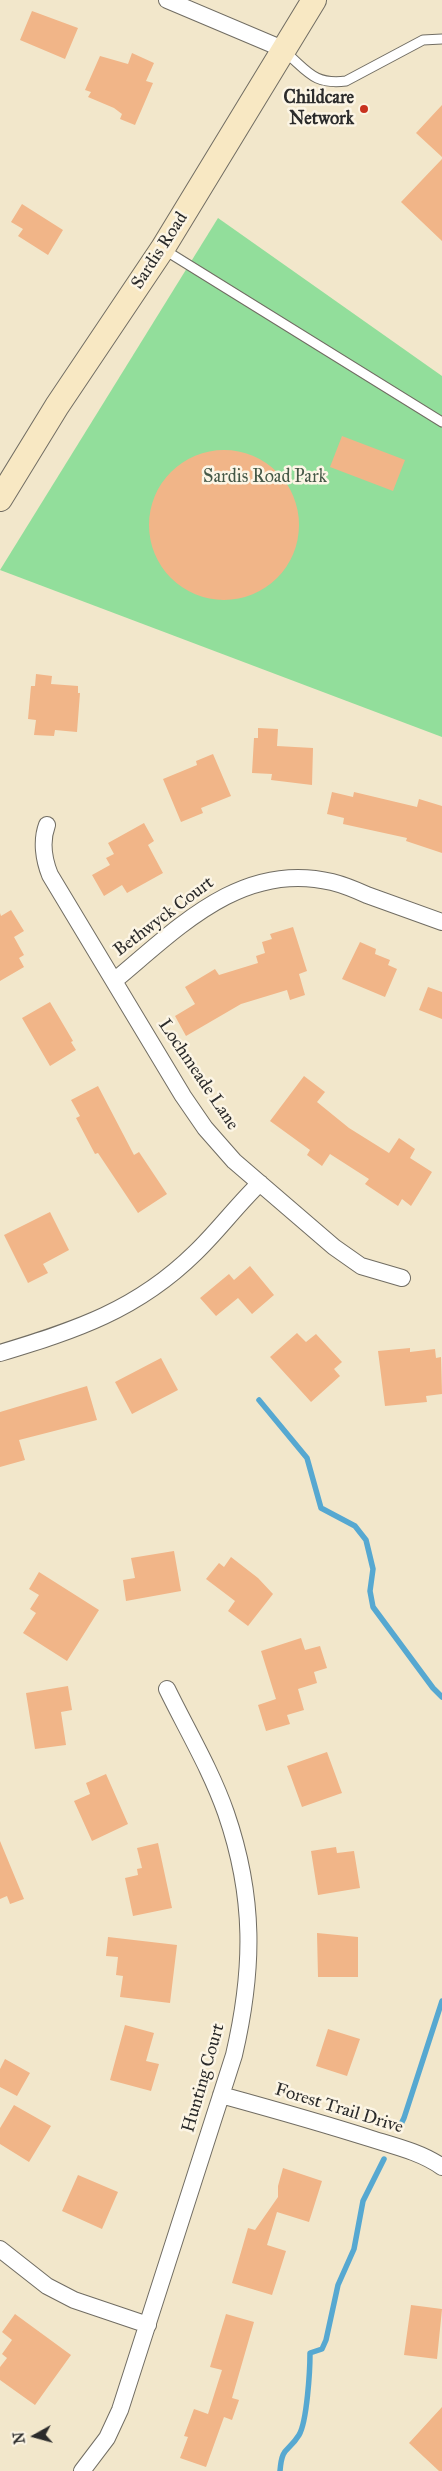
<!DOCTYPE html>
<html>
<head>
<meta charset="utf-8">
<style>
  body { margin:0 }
  #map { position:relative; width:442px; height:2471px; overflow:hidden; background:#f2e7cb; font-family:"IM FELL Great Primer",serif }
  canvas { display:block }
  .north { position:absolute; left:10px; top:2411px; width:50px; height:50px; -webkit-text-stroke:4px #fcf5e5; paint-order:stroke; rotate:263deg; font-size:14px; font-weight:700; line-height:20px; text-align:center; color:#2b2b2b }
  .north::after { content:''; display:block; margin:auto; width:18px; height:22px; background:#2b2b2b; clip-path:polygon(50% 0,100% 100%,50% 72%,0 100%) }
</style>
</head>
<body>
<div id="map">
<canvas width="442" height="2471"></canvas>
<div class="north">N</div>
</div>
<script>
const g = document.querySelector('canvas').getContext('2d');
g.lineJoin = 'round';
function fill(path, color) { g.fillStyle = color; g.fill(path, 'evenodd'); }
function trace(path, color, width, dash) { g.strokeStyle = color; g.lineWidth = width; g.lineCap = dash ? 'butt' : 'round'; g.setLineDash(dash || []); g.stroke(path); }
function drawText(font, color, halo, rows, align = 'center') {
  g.font = font + ' "IM FELL Great Primer",serif'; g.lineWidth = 5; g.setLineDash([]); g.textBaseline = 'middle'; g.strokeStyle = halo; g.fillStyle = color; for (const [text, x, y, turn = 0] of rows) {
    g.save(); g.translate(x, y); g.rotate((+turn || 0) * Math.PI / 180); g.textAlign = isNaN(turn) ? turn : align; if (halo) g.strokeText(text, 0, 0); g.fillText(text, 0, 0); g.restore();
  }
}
fill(new Path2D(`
  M218,218L442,376V737L0,570Z`), '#92de9b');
trace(new Path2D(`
  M259,1400L307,1458L321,1508L355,1526L366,1540L373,1569L370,1591L373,1607L433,1688L442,1697
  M398,2130L404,2118L442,2001
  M280,2471C282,2445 288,2453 299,2435C307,2422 310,2370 310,2353L322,2349L326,2340L338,2285L354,2249L363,2201L384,2159`), '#56a8d1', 5.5);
fill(new Path2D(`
  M32,11L78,28L65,59L20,40Z
  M132,53L154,63L146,81L153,83L135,125L120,119L122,114L114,108L88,97L91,92L85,90L100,56L128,64Z
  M442,105V157L416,133Z
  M442,159V241L401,202Z
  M22,204L63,230L48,255L18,236L23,229L11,222Z
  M342,436L405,460L393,491L330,467Z
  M149 525a75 75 0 1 1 150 0a75 75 0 1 1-150 0Z
  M36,674L52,676L51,684L78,686V693H80L77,732L55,730L54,736L34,735L36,720L28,719L31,686H35Z
  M258,728L278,729L277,746L313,748L312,785L271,780L272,774L252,773L254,738H258Z
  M213,754L231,796L201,808L203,813L181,822L163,779L197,765L196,761Z
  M332,792L353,797L354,792L417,807L419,799L442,806V853L406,841L407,838L343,824L344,818L327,814Z
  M144,823L154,841L148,845L163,873L127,893L122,885L104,896L92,875L110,865L106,858L114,854L108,843Z
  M11,910L24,931L14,937L24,955L19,958L24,967L0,981V913L1,916Z
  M293,927L307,971L299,974L305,995L290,1000L287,990L241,1004L186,1036L175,1016L195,1004L185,987L215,969L219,975L258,963L256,956L265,953L262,942L272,939L270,934Z
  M360,942L376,949L375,954L390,960L388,965L397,969L385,997L342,979Z
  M428,987L442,992V1019L419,1010Z
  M50,1002L73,1041L71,1042L76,1050L50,1066L22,1018Z
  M304,1076L325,1092L317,1102L349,1128L389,1153L399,1138L415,1149L410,1158L432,1172L411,1206L402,1199L398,1206L365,1184L369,1179L330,1154L322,1166L307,1155L310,1150L270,1121Z
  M98,1086L134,1155L139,1152L167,1194L138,1213L98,1153L95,1154L76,1118L80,1116L71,1100Z
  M50,1212L69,1250L43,1264L48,1273L28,1283L4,1235Z
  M250,1266L274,1295L252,1314L238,1298L216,1316L200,1298L229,1274L234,1280Z
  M297,1333L306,1342L316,1334L342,1362L334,1369L340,1376L311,1402L270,1357Z
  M410,1348V1352L435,1349L436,1358L441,1357L442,1394L426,1396L427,1402L385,1406L378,1351Z
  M161,1358L178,1390L132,1414L115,1382Z
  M87,1386L97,1420L19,1440L25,1460L0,1467V1412Z
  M174,1551L181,1591L126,1601L123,1580L135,1578L131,1558Z
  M231,1557L258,1578L273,1594L248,1626L228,1611L235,1601L206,1579L219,1563L224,1567Z
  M39,1572L99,1610L67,1661L23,1633L36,1613L30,1609L39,1595L29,1589Z
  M301,1638L305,1650L320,1646L327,1668L314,1672L317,1683L298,1689L304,1710L287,1715L290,1724L266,1731L258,1705L276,1699L261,1651Z
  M68,1686L72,1710L61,1712L66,1745L35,1749L26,1693Z
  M327,1752L342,1793L302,1807L287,1766Z
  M106,1774L128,1824L92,1841L74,1801L90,1794L86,1783Z
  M0,1841L24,1899L10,1904L7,1896L0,1899Z
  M158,1843L172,1908L133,1916L125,1878L138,1875L137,1869L142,1868L137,1848Z
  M336,1847L337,1853L354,1851L360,1888L318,1895L311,1851Z
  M317,1933L358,1937V1977H318Z
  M108,1937L177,1945L170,2003L120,1997L123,1976L116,1975L118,1957L106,1956Z
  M125,2025L154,2033L146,2061L159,2064L151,2091L110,2080Z
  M328,2029L360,2039L347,2076L316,2066Z
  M5,2059L30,2073L17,2096L0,2087V2069Z
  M14,2105L51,2126L29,2162L0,2144V2128Z
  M283,2168L322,2181L309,2222L277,2212L267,2245L286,2251L272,2295L232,2283L248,2228L255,2230L278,2197V2186Z
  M78,2175L118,2192L102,2229L62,2211Z
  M411,2305L442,2309L437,2359L404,2355Z
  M15,2314L71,2355L35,2405L0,2380V2367L7,2358L2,2354L12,2340L2,2332Z
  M226,2314L254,2322L232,2398L239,2400L232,2420L224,2417L206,2467L180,2458L188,2437L184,2436L194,2409L208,2414L222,2370L210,2367Z
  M442,2407V2471H439L409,2443Z`), '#f1b588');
const service = new Path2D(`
  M284,51C308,71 313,85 346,81L423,40L442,39
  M163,249L442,422`);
const minor = new Path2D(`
  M167,0L283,49
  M47,825C41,841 44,860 50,875L183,1096L205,1128L234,1161L334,1247L361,1266L402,1278
  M114,981C177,929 241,860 332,882C344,885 356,890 367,895C392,904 417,913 442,922
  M0,1353C76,1330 137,1310 195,1253C218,1231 237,1205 260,1183
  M221,2095C272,2109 322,2123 372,2139C395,2146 423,2153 442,2167
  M0,2249L47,2286L74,2300L148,2325
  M82,2471L107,2438L120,2410L234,2055C254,1969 255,1897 226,1813C211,1770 187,1730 167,1689`);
const secondary = new Path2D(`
  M0,499L57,406L163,248L314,0`);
trace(service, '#716d63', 11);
trace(minor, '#716d63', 18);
trace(secondary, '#716d63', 26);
trace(service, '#fff', 9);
trace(minor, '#fff', 16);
trace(secondary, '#f8e8c3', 24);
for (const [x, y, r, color] of [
  [364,109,5,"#c8321e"]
]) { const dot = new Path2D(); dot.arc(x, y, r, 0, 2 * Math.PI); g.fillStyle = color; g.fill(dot); trace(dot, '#fcf5e5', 2); }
drawText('bold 18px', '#2b2b2b', '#fcf5e5', [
  ["Childcare",354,99],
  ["Network",354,120]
], 'right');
drawText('18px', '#2b2b2b', '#fcf5e5', [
  ["Sardis Road",160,251,-57],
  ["Bethwyck Court",164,917,-37],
  ["Lochmeade Lane",198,1075,56],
  ["Hunting Court",204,2078,-74],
  ["Forest Trail Drive",339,2109,17]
]);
drawText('18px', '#455847', '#fcf5e5', [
  ["Sardis Road Park",265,478]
]);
</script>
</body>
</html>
